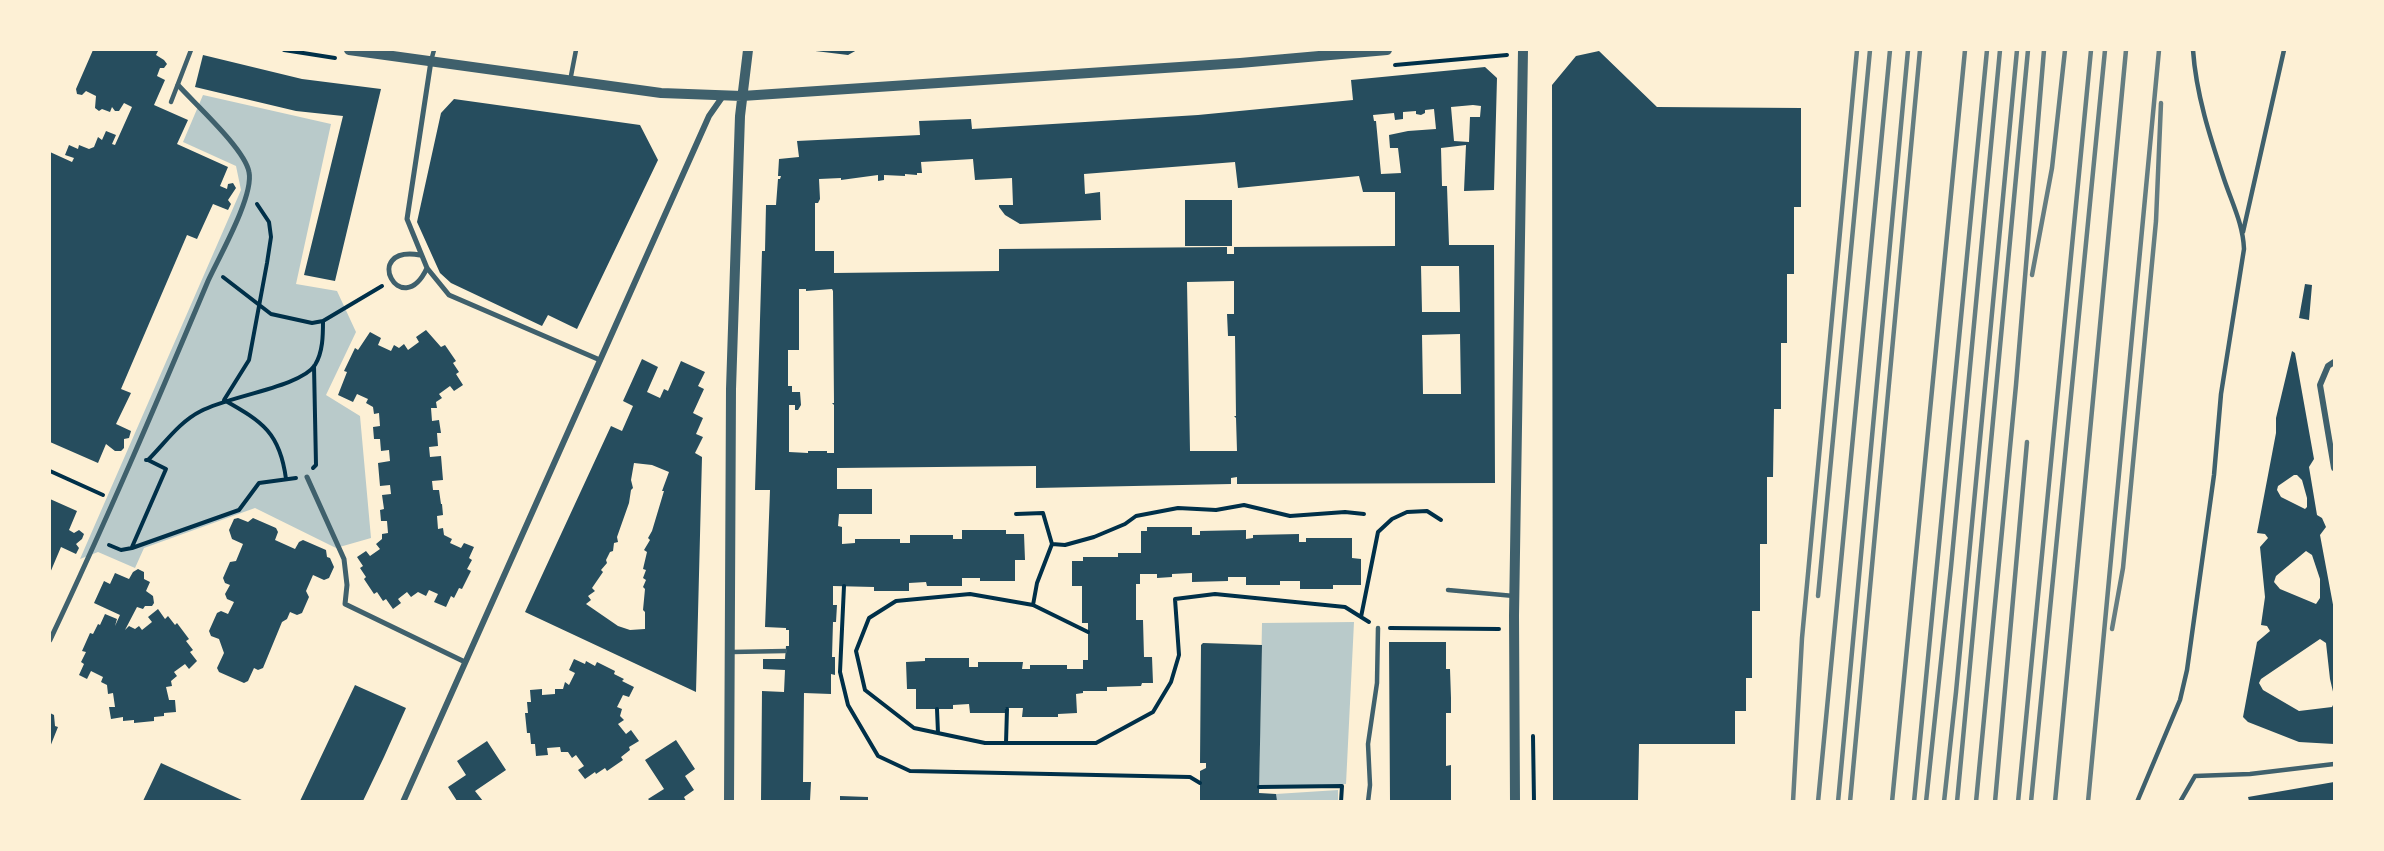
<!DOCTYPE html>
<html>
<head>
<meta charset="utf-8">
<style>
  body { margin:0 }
  #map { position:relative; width:2384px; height:851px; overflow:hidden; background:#fdf0d5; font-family:Lato,sans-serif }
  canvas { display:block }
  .frame { position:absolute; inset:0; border:51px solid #fdf0d5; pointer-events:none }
</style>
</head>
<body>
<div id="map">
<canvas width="2384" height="851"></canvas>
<div class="frame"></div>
</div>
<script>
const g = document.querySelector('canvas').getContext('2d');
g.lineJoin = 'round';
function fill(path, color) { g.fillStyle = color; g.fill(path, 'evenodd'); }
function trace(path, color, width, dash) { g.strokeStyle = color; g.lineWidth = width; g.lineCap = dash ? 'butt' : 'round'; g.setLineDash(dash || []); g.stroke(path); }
fill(new Path2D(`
  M203,95L331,124L296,284L337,291L356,332L326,395L360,416L371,538L336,548L255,508L144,548L135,568L98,552L80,559L241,190L236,166L183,142Z
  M1354,622L1346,784L1259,787L1262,623Z
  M1338,790V801L1276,802V794Z`), '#b9caca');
fill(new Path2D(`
  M93,50L158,51L156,55L164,60L167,64L164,68H160L157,76L165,80L154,105L188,120L177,144L228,167L220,186L227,189L228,184L233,183L236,188L228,200L231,204L228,210L213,204L197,239L187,235L121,389L131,393L116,424L131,431L129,438L124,439V448L121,451H115L106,444L98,463L50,442V152L72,162L74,158L65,155L69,145L78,149L79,145L89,149L94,147L98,137L102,140L106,131L116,135L112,144L115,145L132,107L124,103L119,111H115L112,107L110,112L102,109L99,111L95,108L96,96L86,91L82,95L77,94L76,89Z
  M807,50H857L848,55Z
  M1599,51L1657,107L1801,108V207H1794V274H1787V343H1781V409H1774L1773,477H1767V544H1760V611H1752V678H1746V711H1735V744H1639L1638,801H1553L1552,85L1576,56Z
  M203,55L302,79L381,89L335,281L304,275L343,116L296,111L195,87Z
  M1485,67L1497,78L1494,190L1464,191L1466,145L1441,148L1442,186H1447L1449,245H1494L1495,483L1237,484V477L1231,478V484L1036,488V466L837,468V489H872V514H839L838,526L842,527V544L855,543V539H900V543H910V535H953V539H962V530H1006V534H1024L1025,560H1015V581H980V578H962V586H927L926,582L909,583V591H874V587L833,586V605H837L836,622H833L832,657H835V675L831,674V694L804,693L803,782H811L810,801H761L762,691L784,692L785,670L763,669V659H785L786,646H789V630H786V628L765,627L770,490H755L762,251H765L766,205H776L778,179H780L781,176H778L779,159L799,157L797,141L920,135L919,121L971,119L972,129L1198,115L1353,100L1351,80ZM1473,105L1481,106L1480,117H1470L1469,142L1454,141L1451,107ZM1434,109L1436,129L1408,131L1389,135L1390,148H1398L1401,173L1381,174L1376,121H1374L1373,115L1394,113L1395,120L1403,119V112L1416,111V114L1421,115L1425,113V110ZM973,159L975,180L1012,178L1013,205H999V207L1005,215L1020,224L1101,220L1100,192L1085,194L1084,174L1235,162L1238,188L1359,176L1363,192H1395V246L1234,247V254H1227V247L999,249V271L834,273V251H815V203H818L820,199L819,179L841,178V180L878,175V181L884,180V175L905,176V174L917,175V173H922L921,162ZM1421,266H1459L1460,312H1422ZM1234,281V314H1227L1228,336H1235L1236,416H1234L1236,418L1237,451H1190L1187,282ZM799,289H806V291L832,289L833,291L834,403H832L834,405V453H827V451H808V453L789,452V405H795V410H798L801,405L800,392H792V386H788V350H799ZM1460,334L1461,394H1423L1422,335Z
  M454,99L640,125L658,160L577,329L548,315L542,326L451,283L440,273L417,222L441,113Z
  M1185,200H1232V246H1185Z
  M2305,284L2312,285L2309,320L2299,318Z
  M426,330L441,347L445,345L456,361L453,363L459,372L456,374L463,385L454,391L450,386L439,394L442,398L436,402L437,408H431L432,421L439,420L441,433H437L438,446L429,447L430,457L441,456L443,480L432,481L433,490H439L441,504H442L443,515L437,516L438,529L443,528L444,535L452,539L450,543L461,548L464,543L474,547L469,558L472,560L467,569L471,571L462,589L459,588L454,598L451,596L446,607L434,602L438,594L429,590L426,596L418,592L411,597L407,592L398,599L401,603L393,609L386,599L383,601L377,592L374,594L364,579L366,577L360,568L363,566L357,557L366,551L370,556L380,549L376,544L382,539V534L388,533L387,521H381L380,510L384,509L382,495L391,494L390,485L380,486L378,463L390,461L389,450L381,451L380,439H374L373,427L380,426L379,413L374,414L373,407L366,403L368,399L357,394L353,402L338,395L347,372L344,371L355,348L358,350L370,332L381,338L378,345L391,351L394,345L399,348L404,344L408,350L419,342L416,337Z
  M2292,351L2295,353L2314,459L2309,467L2317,515L2322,518L2326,527L2320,535L2334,610V696L2330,679L2326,643L2320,639L2261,679L2259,683L2263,690L2299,711L2332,707L2334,703V744L2299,742L2248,722L2243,717L2257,642L2270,631L2267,626L2261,625L2265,597L2260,547L2268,538L2265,534L2257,533L2276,433V418ZM2294,475H2297L2302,480L2307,498V507L2305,509L2281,497L2277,490L2278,486ZM2306,551L2312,555L2320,579V598L2316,604L2280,589L2274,582L2276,576Z
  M642,359L658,367L647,392L660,398L664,389L668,391L681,361L705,372L698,386L704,389L693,413L703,418L696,434L703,437L695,453L702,457L696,692L525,612L611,426L622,431L633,406L623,401ZM634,463L652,465L669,472L662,491H664L652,531L648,538L650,540L644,550L647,552L643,569L646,570L643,578L646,580L643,587L645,589L643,610L645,612V629L630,630L618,626L586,604L591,600L588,596L595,591L592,588L603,572L601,570L607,563L606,560L610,552L613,551L614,543L618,542L617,537L629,503L631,490L633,488L631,480Z
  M50,499L77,511L69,530L74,533L79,530L84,534L82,539L76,544L79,548L76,554L61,547L50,573Z
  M238,518L248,522L253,518L276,528L278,532L275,540L295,549L299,542L303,540L326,550L327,557L330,558L334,567L329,578L324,580L313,575L306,591L309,597L302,613L297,615L290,612L287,619L282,622L263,668L258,670L254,668L248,681L244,683L219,672L217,668L224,653L219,639L211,636L209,631L217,613L221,611L228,614L234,602L227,599L225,594L230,585L225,583L223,578L230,562L236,561L243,544L232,539L229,530L234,519Z
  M1147,527H1192V535H1200V531L1246,530V539L1253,538V535L1299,534V542H1306V538H1352V558L1361,559V585H1333V589H1300V581H1280V585H1246V577H1228V581L1192,582V573L1172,574V577L1157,578V574H1140V584H1136V620H1143L1144,657H1152L1153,683H1142L1141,686L1107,687V691H1083V693L1076,694L1077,713L1058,714V717H1022L1023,708H1005V713H970L969,704L953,705V709H916V689H907L906,662L925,661V658H969V667H978V662H1023L1022,669H1030V665H1067V669H1083V660H1088V623H1082V586H1072V561H1083V557H1118V553H1141V531H1147Z
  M138,569L144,572V579L150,582L146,591L153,596L154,603L152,606H145L143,609L137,607L125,630L129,626L135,629L139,626L142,630L152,622L148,617L158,609L165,619L168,616L175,625L177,623L189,639L186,641L193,650L190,652L197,661L189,669L185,664L174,672L177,676L171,681L172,686L166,687L169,700H175L176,712L164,713V716L154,717V721L134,723V720L123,721V717L111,719L109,707H115L113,693L108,694L107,685L101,682L103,677L91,671L87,679L79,675L84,664L81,662L86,652L82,651L90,633L93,634L98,624L100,625L105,614L117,619L115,626L120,615L94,603L104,581L110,584L115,573L129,579L133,572Z
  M1389,642H1446V669H1450L1451,698V713H1446V766L1451,765V801H1390Z
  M1203,643L1262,645L1259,793L1276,794L1277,801H1200V771L1206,768V763H1200L1201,645Z
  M574,659L585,664L586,661L595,666L597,662L615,671L614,674L624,679L622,681L634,687L629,697L623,695L617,707L622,709L620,716L624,720L618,724L626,734L631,730L639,741L629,747L630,750L621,757L623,760L607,771L605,768L596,774L595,772L585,779L578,770L584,766L576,755L572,758L568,752H561L560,747L547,748L548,755L536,756L535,744H531L530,733H527L525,713H528L527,702H531L530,690L542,689V695L555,694V689H563L565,682L569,685L575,673L569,670Z
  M355,685L406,708L384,757L363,801H300Z
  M50,713L54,715L55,726L58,727L50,747Z
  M676,740L695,769L685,776L694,790L684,797L686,801H650L648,799L664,789L645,760Z
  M487,741L506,770L475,791L483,801H457L448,787L466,775L457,761Z
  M161,763L244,801H143Z
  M2334,782V801H2249L2248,797Z
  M840,796L868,797V801H840Z`), '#264d5e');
trace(new Path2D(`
  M284,50L335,58
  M1395,65L1507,55
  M257,204L269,222L271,237L267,263L249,360L224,400C263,422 280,433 286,479
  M223,277L271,314L312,323L323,321L382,286
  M146,460H148C165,443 179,422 201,411C228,396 301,387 315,365C323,352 323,335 323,321
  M313,468L316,465L314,366
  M50,471L103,495
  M1016,514L1043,513L1052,544L1037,583L1033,605
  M1052,544L1065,545L1094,537L1125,524L1136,516L1178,508L1216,510L1244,505L1290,516L1345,512L1364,514
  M109,545L121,550L132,548L239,510L259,483L296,478
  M132,547L166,469L148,460
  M844,586L840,672L848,705L878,756L910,771L1190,777L1200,783
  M1361,617L1378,532L1392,519L1407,512L1427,511L1441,520
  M1390,628L1499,629
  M1088,632L1033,605L970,594L896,601L869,618L856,651L865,690L914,728L985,743H1096L1153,712L1171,682L1179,655L1175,599L1215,594L1345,607L1369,622
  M937,709L938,733
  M1533,736L1534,802
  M1006,743L1007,709
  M1259,787L1342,786L1341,802`), '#003049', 4);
trace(new Path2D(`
  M431,61L434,50
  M570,81L576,50
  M171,102L191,50
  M2243,232L2284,50
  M1448,590L1514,596
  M732,652L785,651
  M1368,802L1370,785L1368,744L1377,683L1378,628
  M2137,802L2180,700L2187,670L2214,475L2221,394L2244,249C2243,224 2232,203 2224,179C2210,137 2196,94 2193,50
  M2180,802L2195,776L2250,774L2334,764`), '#3f606c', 4.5);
trace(new Path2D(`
  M431,61L407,219L427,268L449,295L600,360
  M420,255C360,245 401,323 427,268
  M307,477L344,559L347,585L345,604L465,662
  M50,640C106,522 157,402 208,281C219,257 254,196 249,172C245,149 195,104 178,85`), '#3f606c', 5);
trace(new Path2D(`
  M2334,362L2328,366L2320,385L2334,468
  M403,802L709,116L723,96`), '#3f606c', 6);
trace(new Path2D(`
  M349,50L661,93L742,96L1240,63L1387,50
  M729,802L731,389L740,116L748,50
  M1515,802L1514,615L1523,50`), '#3f606c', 10);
trace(new Path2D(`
  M2032,275L2052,168L2065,50
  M1818,596L1870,50
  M2112,629L2123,568L2156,221L2161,103
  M1793,802L1802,638L1857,50
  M1818,802L1890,50
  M1838,802L1908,50
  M1850,802L1920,50
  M1892,802L1965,50
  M1914,802L1987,50
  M1926,802L1951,567L2000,50
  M1944,802L1956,692L2017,50
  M1957,802L2028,50
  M1976,802L2016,385L2044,50
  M1995,802L2027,442
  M2018,802L2091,50
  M2031,802L2105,50
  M2055,802L2126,50
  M2088,802L2159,50`), '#657d81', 4.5);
</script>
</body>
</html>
